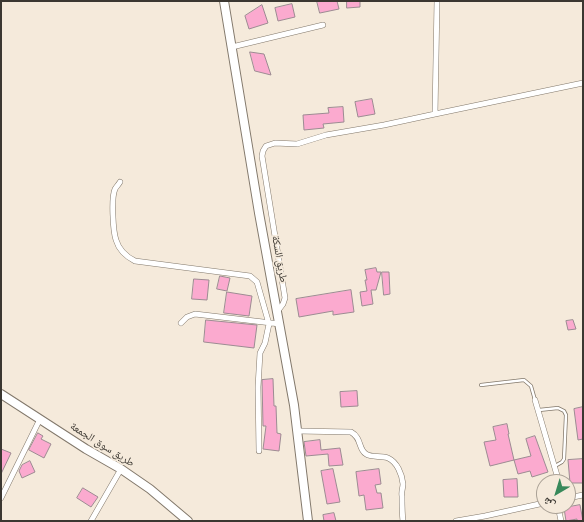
<!DOCTYPE html>
<html>
<head>
<meta charset="utf-8">
<style>
  body { margin:0 }
  #map { position:relative; width:584px; height:522px; overflow:hidden; background:#f5eadb; font-family:"Roboto Condensed","Noto Naskh Arabic",sans-serif }
  canvas { display:block }
  .frame { position:absolute; inset:0; border:2px solid #3b3731; pointer-events:none }
  .north { position:absolute; left:536px; top:474px; width:40px; height:40px; box-sizing:border-box; background:#f5eadb; border:1px solid #aba297; border-radius:50%; rotate:218deg; font-size:11px; font-weight:700; line-height:16px; text-align:center; color:#3b3731 }
  .north::after { content:''; display:block; margin:auto; width:14px; height:18px; background:#38895a; clip-path:polygon(50% 0,100% 100%,50% 72%,0 100%) }
</style>
</head>
<body>
<div id="map">
<canvas width="584" height="522"></canvas>
<div class="frame"></div>
<div class="north">ش</div>
</div>
<script>
const g = document.querySelector('canvas').getContext('2d');
g.lineJoin = 'round';
function fill(path, color) { g.fillStyle = color; g.fill(path, 'evenodd'); }
function trace(path, color, width, dash) { g.strokeStyle = color; g.lineWidth = width; g.lineCap = dash ? 'butt' : 'round'; g.setLineDash(dash || []); g.stroke(path); }
function drawText(font, color, halo, rows, align = 'center') {
  g.font = font + ' "Roboto Condensed","Noto Naskh Arabic",sans-serif'; g.lineWidth = 3.5; g.setLineDash([]); g.textBaseline = 'middle'; g.strokeStyle = halo; g.fillStyle = color; for (const [text, x, y, turn = 0] of rows) {
    g.save(); g.translate(x, y); g.rotate((+turn || 0) * Math.PI / 180); g.textAlign = isNaN(turn) ? turn : align; if (halo) g.strokeText(text, 0, 0); g.fillText(text, 0, 0); g.restore();
  }
}
const building = new Path2D(`
  M317,1H337L339,9L320,13Z
  M347,1H360V7L347,8Z
  M292,4L295,17L278,21L275,8Z
  M262,5L268,23L249,29L245,16Z
  M250,52L264,54L271,75L255,71Z
  M372,99L375,114L358,117L355,102Z
  M343,107L344,122L323,124L324,128L304,130L303,115L329,113L328,108Z
  M376,268L377,272H381L376,290H371L373,304L362,306L360,292L367,291L365,280H367L365,270Z
  M382,272H389L390,294L384,295Z
  M220,276L230,278L227,291L217,289Z
  M194,279L209,280L207,300L192,299Z
  M351,290L354,312L333,315V311L299,317L296,299Z
  M227,292L252,296L249,316L224,313Z
  M206,320L257,325L254,348L204,342Z
  M573,320L576,329L568,330L566,321Z
  M273,379L274,406H276L277,433L281,434L279,451L263,449L266,426H263L262,380Z
  M357,391L358,406L341,407L340,392Z
  M583,407V439L578,440L574,409Z
  M507,424L509,434H508L514,460L490,466L484,442L496,440L493,427Z
  M38,433L43,436L41,439L51,444L44,458L29,450Z
  M535,436L548,472L532,477L530,471L518,474L514,460L531,456L526,439Z
  M320,440L321,450L340,448L343,465L329,466L328,454L306,456L304,442Z
  M1,449L11,453L1,474Z
  M583,459V483H570L568,460Z
  M30,461L35,472L22,478L19,471L22,465Z
  M333,469L340,502L327,504L321,471Z
  M379,469L381,484L375,485L377,493H381L383,508L366,510L364,495L359,496L356,472Z
  M517,479L518,497H504L503,480Z
  M83,488L98,497L91,507L77,498Z
  M580,505L583,521H577V519L566,521L564,508Z
  M334,513L336,521H324L323,515Z`);
fill(building, '#fbaacf');
trace(building, '#9c8b92', 1);
const service = new Path2D(`
  M481,385L524,380L531,386L535,400
  M539,410L558,408L564,411L566,415L564,459L562,462L555,466`);
const minor = new Path2D(`
  M437,1L435,114L583,83
  M232,47L323,25
  M120,182C119,184 116,187 115,189C111,198 113,231 116,240C119,250 127,257 135,261L250,276L257,282L269,324L265,343L260,353L258,387L259,451
  M277,312L283,304L285,298L262,156L263,151L266,146L275,143L297,144L326,135L384,125L435,114
  M181,323L187,317L195,314L280,324
  M535,400L559,482
  M298,431L351,432C362,438 358,449 366,454C372,458 381,455 388,458C397,462 402,474 403,484C403,488 401,492 402,496C402,504 402,513 403,521
  M1,498L40,419
  M568,498L583,495
  M558,506L561,521
  M91,521L121,469
  M456,521L485,516L544,503`);
const primary = new Path2D(`
  M224,1L259,213L294,405L308,521
  M1,394L86,449L121,469L150,489L188,521`);
trace(service, '#82786b', 4);
trace(minor, '#82786b', 6);
trace(primary, '#82786b', 10);
trace(service, '#fff', 2.5);
trace(minor, '#fff', 5);
trace(primary, '#fff', 8);
drawText('11px', '#3b3731', '#f5eadb', [
  ["طريق السكة",279,259,80],
  ["طريق سوق الجمعة",102,445,32]
]);
</script>
</body>
</html>
